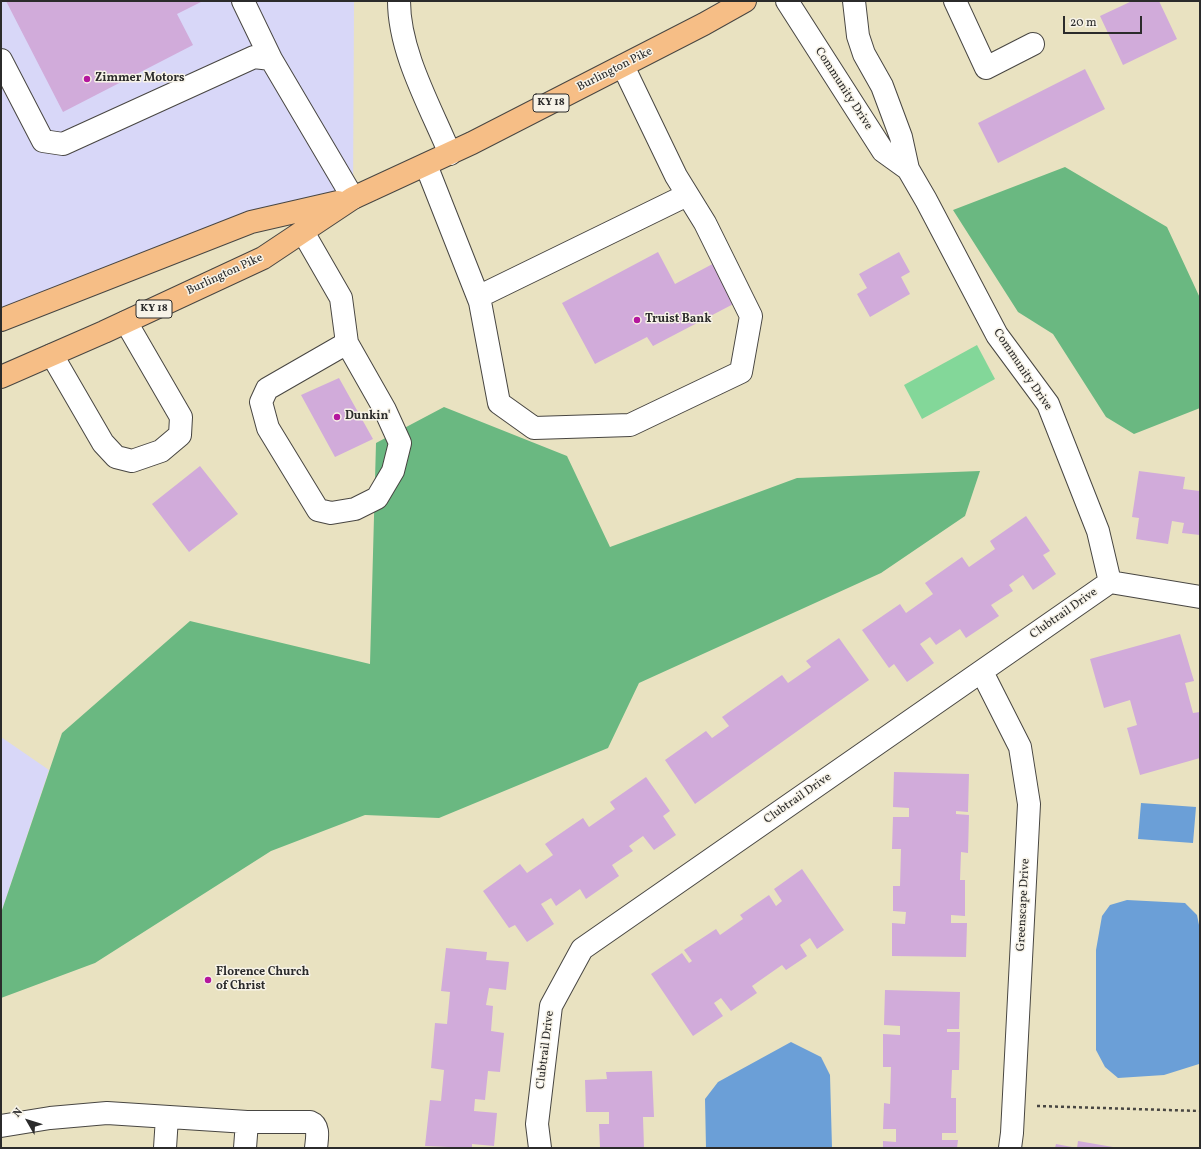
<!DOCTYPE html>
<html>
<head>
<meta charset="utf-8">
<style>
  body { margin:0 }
  #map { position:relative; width:1201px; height:1149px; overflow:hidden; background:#e9e2c1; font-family:Vollkorn,serif }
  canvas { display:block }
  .frame { position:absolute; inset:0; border:2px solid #2b2b2b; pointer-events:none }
  .north { position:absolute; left:8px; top:1101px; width:40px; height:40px; -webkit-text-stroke:3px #f7f3e8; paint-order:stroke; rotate:309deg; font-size:11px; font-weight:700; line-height:16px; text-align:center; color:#2b2b2b }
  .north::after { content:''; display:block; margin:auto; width:14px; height:18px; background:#2b2b2b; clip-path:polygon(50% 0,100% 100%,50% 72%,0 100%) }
  .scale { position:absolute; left:1063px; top:16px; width:79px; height:18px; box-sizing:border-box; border:2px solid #2b2b2b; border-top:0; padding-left:5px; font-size:12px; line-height:14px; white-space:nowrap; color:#2b2b2b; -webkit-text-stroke:3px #f7f3e8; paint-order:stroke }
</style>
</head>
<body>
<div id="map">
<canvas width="1201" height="1149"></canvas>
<div class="frame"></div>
<div class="north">N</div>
<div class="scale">20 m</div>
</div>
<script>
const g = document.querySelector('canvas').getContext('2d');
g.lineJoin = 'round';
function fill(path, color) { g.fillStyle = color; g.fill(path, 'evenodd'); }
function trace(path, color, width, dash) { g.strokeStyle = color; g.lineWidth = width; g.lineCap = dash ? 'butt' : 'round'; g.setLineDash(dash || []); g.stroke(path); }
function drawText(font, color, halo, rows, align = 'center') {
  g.font = font + ' Vollkorn,serif'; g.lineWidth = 3; g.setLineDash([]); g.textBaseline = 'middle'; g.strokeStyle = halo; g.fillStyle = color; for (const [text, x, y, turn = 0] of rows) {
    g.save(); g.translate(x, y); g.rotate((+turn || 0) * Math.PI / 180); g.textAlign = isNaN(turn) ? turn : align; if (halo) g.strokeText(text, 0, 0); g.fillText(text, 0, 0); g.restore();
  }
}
fill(new Path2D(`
  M1,1H354L353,198L1,320Z
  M1,737L49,770L1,913Z`), '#d8d7f8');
fill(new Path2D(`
  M977,345L995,379L922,419L904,385Z`), '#83d799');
fill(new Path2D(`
  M1065,167L1167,227L1200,298V408L1134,434L1106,417L1053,334L1018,312L953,210Z
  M444,407L567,456L610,547L797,478L980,471L965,516L881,573L639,683L608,748L439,818L365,815L271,851L95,963L1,998V913L62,733L190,621L370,664L376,443Z`), '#6ab881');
fill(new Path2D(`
  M1141,803L1196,807L1193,843L1138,839Z
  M1127,900L1185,903L1197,915L1200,930L1199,1064L1164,1075L1118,1078L1105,1067L1096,1050V950L1102,916L1110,905Z
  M791,1042L821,1057L830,1075L832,1148H706L705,1099L718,1082Z`), '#6b9fd7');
fill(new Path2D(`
  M6,1H203L177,14L193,45L63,112Z
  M1132,1H1159L1177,39L1123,65L1100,16Z
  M1085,69L1105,109L998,163L978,123Z
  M658,252L675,284L720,260L741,300L653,346L647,337L595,364L562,303Z
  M899,252L910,272L901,277L910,294L870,317L857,294L867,288L859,274Z
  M339,378L373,439L335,457L301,395Z
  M200,466L238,514L189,552L152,504Z
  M1139,471L1185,477L1183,489L1200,491V535L1182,533L1184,523L1172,521L1168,544L1136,539L1139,518L1132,517Z
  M1026,516L1050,551L1043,555L1056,574L1033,590L1023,575L1009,585L1013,591L991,605L999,616L966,638L960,629L936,645L930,637L920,644L934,663L907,682L894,664L889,668L862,630L900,604L906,613L933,594L925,583L962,557L969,567L995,549L990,541Z
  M1180,634L1194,681L1185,683L1193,713L1200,712V758L1140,775L1127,728L1137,725L1130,700L1104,708L1090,659Z
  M839,638L869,680L695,804L665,760L706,731L712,738L729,726L722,717L782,675L788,683L811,667L806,661Z
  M894,772L969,774L968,812L956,811V814L969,815L968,853L961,852L960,880H965V916L951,915V923H967L966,957L892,956V923L905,924L906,912L893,911V886H900L901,849H892L893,817H909V808L893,807Z
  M646,777L670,811L663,816L676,835L654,850L643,836L629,846L633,851L612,865L619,876L586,899L580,889L556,906L551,898L541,904L554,924L527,942L515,925L509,928L483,891L520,864L527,873L553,855L545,844L583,818L589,827L615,809L610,802Z
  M802,869L844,930L817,949L810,938L800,945L807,956L786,970L782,965L752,986L757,993L731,1011L721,998L714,1003L723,1016L693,1036L651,974L682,953L689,963L692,961L684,950L716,929L720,935L743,919L740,915L769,895L776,906L782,901L774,889Z
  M446,948L487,952L486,960L509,962L506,990L489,988L486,1005L493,1006L491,1031L504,1033L500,1072L488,1071L485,1100L475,1099L474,1111L497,1113L494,1146L472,1144V1148L425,1146L430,1100L441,1101L444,1070L431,1068L435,1023L447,1024L450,992L441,991Z
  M885,990L960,992L959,1029H947V1032H960L959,1070H952L951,1098H956V1133H942V1140H958L957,1148H883V1141L896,1142V1129H883L884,1103L890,1104L891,1067H883V1034L900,1035V1026L884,1025Z
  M652,1071L654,1117H643L644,1148H600L599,1124H609V1112H586L585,1080L607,1079L606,1072Z
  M1078,1141L1113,1147V1148H1077Z
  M1056,1144L1072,1147V1148H1055Z`), '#d1abda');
const minor = new Path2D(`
  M243,1L271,59
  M399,1C399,52 430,106 450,154
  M787,1L883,151L908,169
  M854,1L858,36L864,54L882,86L901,137L908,169L926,200L997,335L1048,404L1098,531L1110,582
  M955,1L986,68L1033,44
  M1,60L43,141L63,144L254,57L271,59L353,198
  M426,165L480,302L499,403L534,428L630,425L741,372L751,316L705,223L676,176L623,66
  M303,232L341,298L347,343L267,389L261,402L268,428L318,510L331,513L355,509L377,498L393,471L400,443L385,410L347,343
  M478,297L687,195
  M52,355L103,443L116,457L132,461L161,451L180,435L181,417L126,322
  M982,672L1020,747L1029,804L1012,1133L1010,1148
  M247,1122H310C320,1126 317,1138 316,1148
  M1,1126L50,1118L107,1113L247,1122L245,1148
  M165,1148L167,1117
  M540,1148L537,1124L551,1006L582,949L1110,582L1200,597`);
const major = new Path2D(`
  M1,320L251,222L338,202
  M1,377L104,332L263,258L353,198L472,143L704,24L745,1`);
trace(minor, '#484642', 24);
trace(major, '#484642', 24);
trace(new Path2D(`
  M1037,1106L1200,1111`), '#484642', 2.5, [3, 3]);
trace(minor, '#fff', 22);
trace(major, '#f6be86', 22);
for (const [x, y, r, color] of [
  [87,79,4,"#b5179e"],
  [637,320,4,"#b5179e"],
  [337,417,4,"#b5179e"],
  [208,980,4,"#b5179e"]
]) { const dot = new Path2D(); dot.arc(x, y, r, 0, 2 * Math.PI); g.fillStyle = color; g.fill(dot); trace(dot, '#f7f3e8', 1.5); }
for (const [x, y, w] of [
  [551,103,36],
  [154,309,36]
]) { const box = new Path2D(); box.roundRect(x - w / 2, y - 9, w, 18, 3); g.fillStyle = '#f7f3e8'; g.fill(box); trace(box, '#2b2b2b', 1); }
drawText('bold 11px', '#2b2b2b', null, [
  ["KY 18",551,103],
  ["KY 18",154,309]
]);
drawText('12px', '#2b2b2b', '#f7f3e8', [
  ["Burlington Pike",615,70,-27],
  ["Community Drive",843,89,57],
  ["Burlington Pike",225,275,-25],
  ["Community Drive",1022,370,56],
  ["Clubtrail Drive",1064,614,-35],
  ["Clubtrail Drive",798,799,-35],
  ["Greenscape Drive",1024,905,-87],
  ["Clubtrail Drive",546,1050,-83]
]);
drawText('bold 12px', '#2b2b2b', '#f7f3e8', [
  ["Zimmer Motors",95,79],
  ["Truist Bank",645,320],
  ["Dunkin'",345,417],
  ["Florence Church",216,973],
  ["of Christ",216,987]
], 'left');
</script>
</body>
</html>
